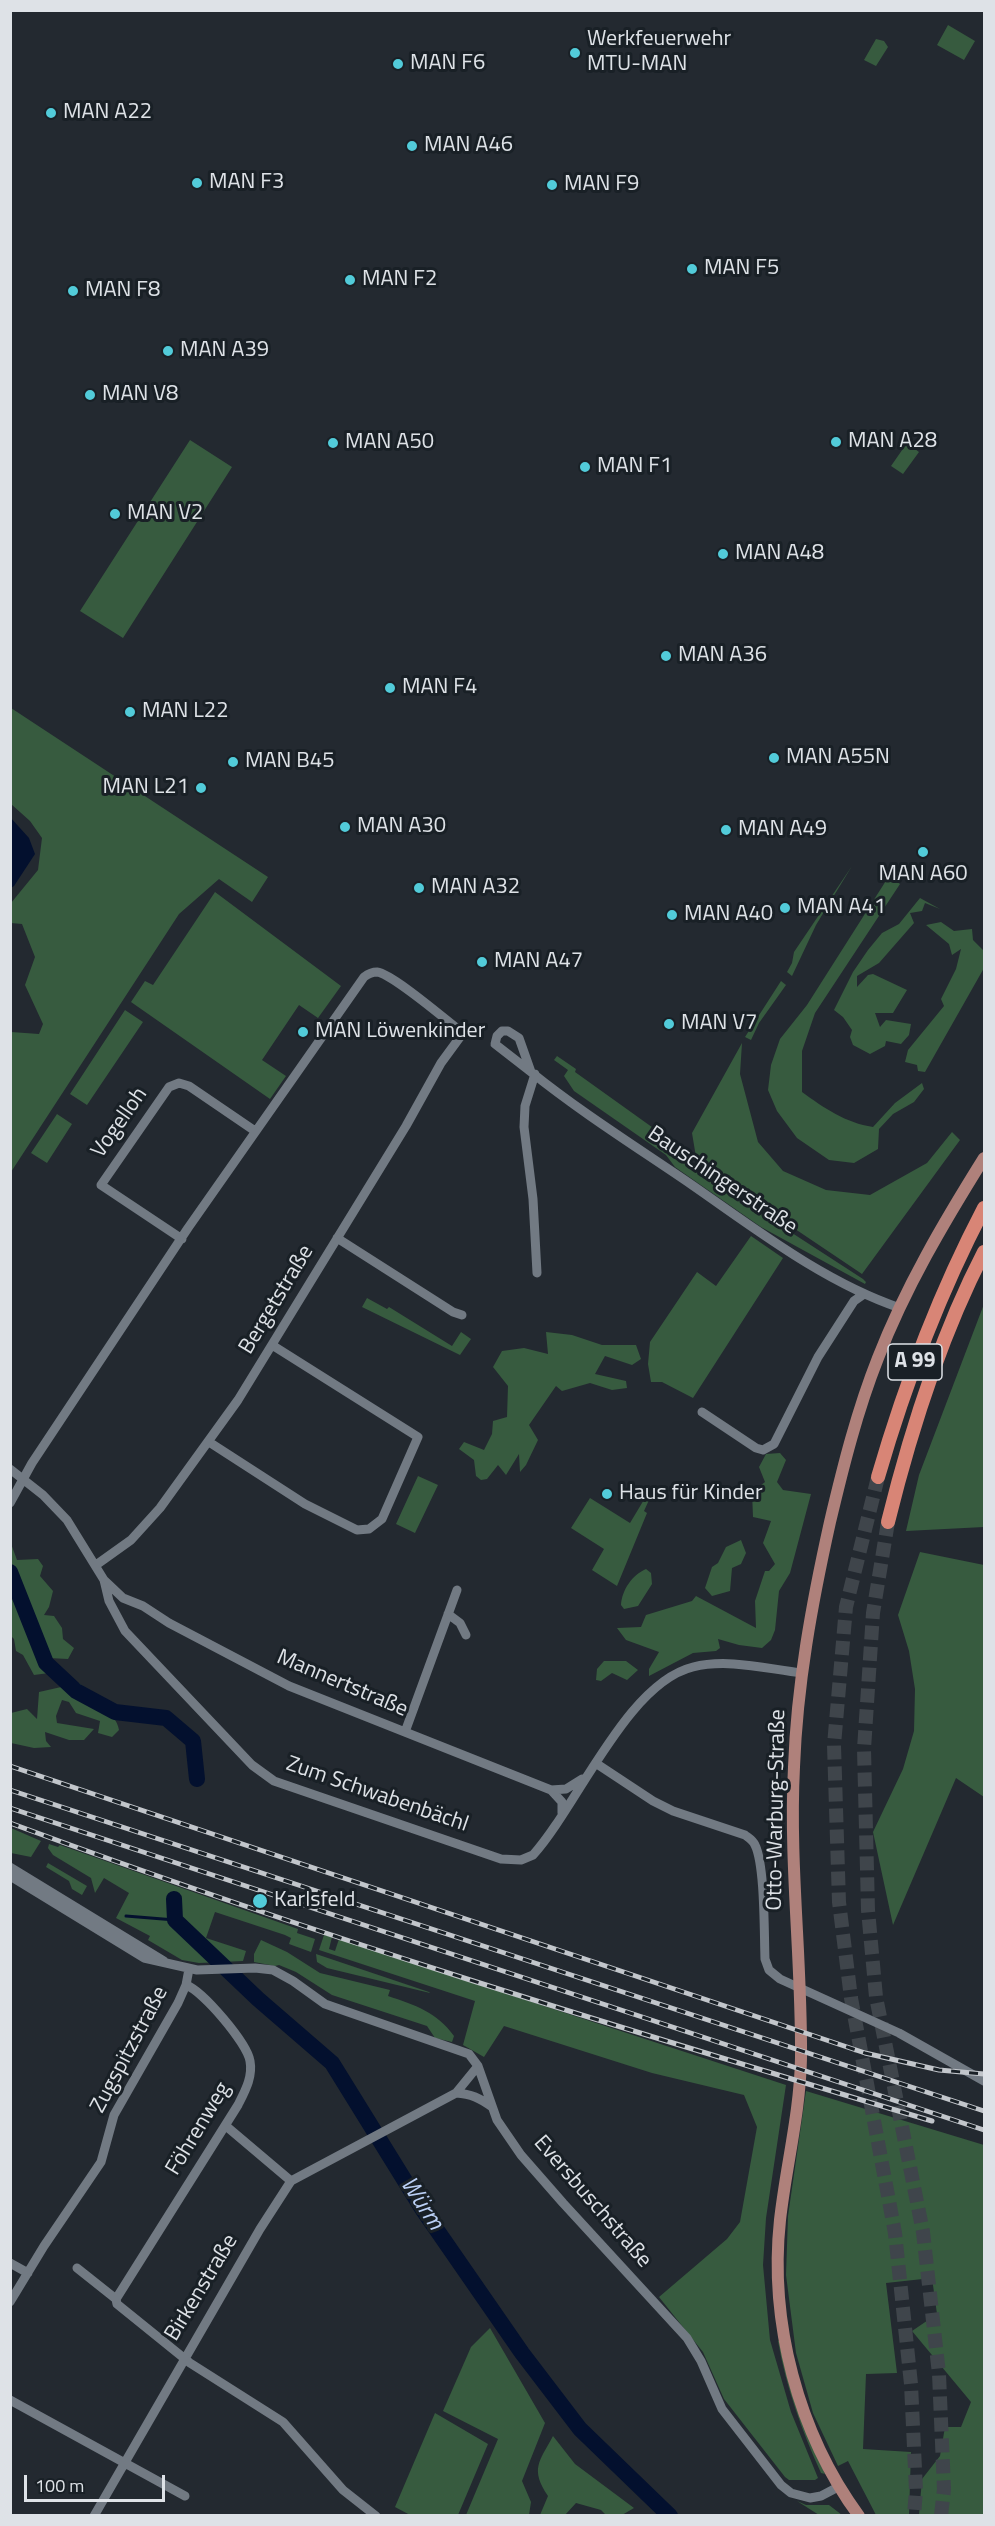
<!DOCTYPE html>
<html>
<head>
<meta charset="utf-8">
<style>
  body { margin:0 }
  #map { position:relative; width:995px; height:2526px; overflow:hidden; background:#232930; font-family:"Titillium Web",sans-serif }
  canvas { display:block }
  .frame { position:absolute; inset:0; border:12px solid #dee2e7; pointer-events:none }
  .scale { position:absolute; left:24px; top:2475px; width:141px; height:27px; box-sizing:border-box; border:3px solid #dee2e7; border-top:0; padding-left:8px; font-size:18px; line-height:21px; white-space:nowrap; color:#dee2e7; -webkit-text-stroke:4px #192026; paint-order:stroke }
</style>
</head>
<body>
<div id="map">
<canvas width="995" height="2526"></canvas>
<div class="frame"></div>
<div class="scale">100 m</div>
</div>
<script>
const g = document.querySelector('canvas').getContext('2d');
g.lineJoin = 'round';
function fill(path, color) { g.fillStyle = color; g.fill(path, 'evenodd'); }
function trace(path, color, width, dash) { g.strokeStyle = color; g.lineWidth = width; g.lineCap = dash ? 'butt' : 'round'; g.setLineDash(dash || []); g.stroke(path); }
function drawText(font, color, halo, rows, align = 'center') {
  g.font = font + ' "Titillium Web",sans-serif'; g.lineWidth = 6; g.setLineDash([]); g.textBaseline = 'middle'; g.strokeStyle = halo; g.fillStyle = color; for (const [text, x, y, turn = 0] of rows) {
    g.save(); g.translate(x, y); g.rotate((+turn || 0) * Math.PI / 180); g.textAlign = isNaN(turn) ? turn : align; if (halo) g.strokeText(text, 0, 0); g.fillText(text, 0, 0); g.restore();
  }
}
fill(new Path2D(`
  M948,25L975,41L964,60L937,45Z
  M876,39L884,41L888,47L876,66L864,60Z
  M190,440L232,467L123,638L80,611Z
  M907,443L919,452L903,474L891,466Z
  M11,708L268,877L252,902L219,879L179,914L11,1172V1032L39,1034L43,1024L25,985L35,957L22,924L11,923V903L38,870L42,838L30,821L11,804Z
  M852,866L816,925L792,976L787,972L792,963L794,952Z
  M889,876L900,884L815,1013L802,1051V1092C824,1108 846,1123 873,1127L895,1103L922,1083L924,1089L914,1102L893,1114L879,1129L878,1149L854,1163L829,1160L797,1138L777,1111L768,1090L771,1065L780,1039L807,1005Z
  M215,892L341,986L318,1018L299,1005L262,1060L286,1076L270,1099L131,1002L145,981L153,985Z
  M920,898L940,909L925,903L922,911L910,913L914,923L879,963L857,976V987L868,975L873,974L907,990L893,1013H875L880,1027L886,1020L911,1024L909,1035L901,1044L886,1041L885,1046L870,1054L853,1045L850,1037L852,1030L843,1017L834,1010L853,972L868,950L882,933L899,924Z
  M941,922L954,931L972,929L973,940L984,951V968L925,1072L918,1071L917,1065L905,1062L908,1050L944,1006L941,999L956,969L961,949L952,955L949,944L926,925Z
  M781,981L786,985L759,1023L751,1040L745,1037Z
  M125,1010L143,1022L87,1105L70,1094Z
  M742,1043L740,1074L758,1142L783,1171L826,1190L870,1195L927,1163L952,1132L960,1140L862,1274L697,1163L692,1133Z
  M557,1056L576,1069L575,1072L677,1145L695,1170L863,1279L866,1282L865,1284L761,1227L675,1167L666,1155L574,1091L564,1076L568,1070L554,1060Z
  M57,1114L72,1124L47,1163L31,1153Z
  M751,1236L783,1258L693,1398L662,1382H651L648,1364L650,1342L697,1272L716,1286Z
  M367,1298L387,1309L389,1307L452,1346L461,1332L471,1339L460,1355L362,1307Z
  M984,1304V1527L906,1531L919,1475Z
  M546,1332L572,1335L602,1345H636L641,1359L632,1365L605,1356L595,1374L626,1381L627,1388L612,1390L590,1383L562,1391L556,1386L529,1425L538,1440L526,1465L520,1472L519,1454L506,1475L498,1465L487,1479L481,1480L476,1476L474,1460L459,1449L464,1442L484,1450L492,1434L493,1421L507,1417L508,1386L493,1367L502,1351L524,1348L548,1354Z
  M780,1453L786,1460L777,1482L783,1490L811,1494L790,1573L779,1591L775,1630L771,1640L762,1648L739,1645L718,1639L720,1648L716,1651L693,1653L649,1676V1669L659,1652L626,1640L617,1628L641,1627L646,1615L692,1601L696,1596L756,1628L755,1601L765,1571H769L775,1564L763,1543L771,1521L753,1517L752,1492L765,1482L759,1467L766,1454Z
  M418,1476L438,1485L415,1533L396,1524Z
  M590,1498L630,1523L645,1498L649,1500L644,1511L647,1513L617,1586L592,1570L604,1549L571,1528Z
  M741,1540L746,1553L741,1564L732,1568L730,1591L712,1596L705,1588L712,1567L718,1563L726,1547Z
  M10,1541L17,1560L38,1559L43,1566L40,1576L53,1591L49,1607L44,1615L54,1616L62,1628L63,1639L74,1648L68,1659L49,1658V1673L34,1675L23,1655L16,1651L14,1639L11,1636Z
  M920,1552L984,1565V1797L956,1778L893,1925L873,1832L903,1769L914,1731L915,1689L909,1651L898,1615Z
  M646,1569L651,1573L652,1584L638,1606L624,1609L621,1605C622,1590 632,1575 646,1569Z
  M604,1661H626L638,1670L627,1680L612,1673L601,1681L596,1680L597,1669Z
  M79,1683L85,1688L80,1699C96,1706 116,1711 119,1730L112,1737L98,1733L100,1721L76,1713L69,1702L62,1700L56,1716L57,1723L94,1729L84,1740H69L45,1732L46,1741L51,1747L34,1748L11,1743V1713L27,1709L37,1719L39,1692Z
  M11,1828L41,1841L31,1857L11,1853Z
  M49,1844L58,1847L60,1845L298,1929L297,1933L315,1939L311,1952L289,1944L291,1938L285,1935L215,1912L206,1938L246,1951L243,1961L199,1963L182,1960L148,1940L150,1936L116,1918L129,1893L104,1878L95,1893L91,1878L53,1855L48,1848Z
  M48,1863L87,1886L82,1895L72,1889L69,1881L46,1867Z
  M324,1935L332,1937L329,1949L335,1951L339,1939L786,2085L766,2218L763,2265L770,2340L791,2412L818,2478L815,2480H789L785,2477L724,2399L703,2352L659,2297L727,2239L740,2222L757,2127L744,2095L652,2073L504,2026L484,2057L463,2045L475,2001L319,1950Z
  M261,1940L287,1952L320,1973L390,1990L388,1996C415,2005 437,2012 454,2036L452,2042L435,2038L427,2026L332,1995L296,1972L279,1965L275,1966L254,1962V1954Z
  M316,1954L429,1992L430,1993L327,1968L317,1962Z
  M806,2091L984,2145V2515H919L922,2479L940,2456L945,2427H961L971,2402L912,2331L937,2314L932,2278L886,2283L897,2373L866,2374L863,2449L911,2452L909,2515H876L848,2461L838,2466L813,2413L796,2353L786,2275L788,2216Z
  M490,2328L545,2423L522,2481L531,2502L529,2515H466L498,2439L443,2411L471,2347Z
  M780,2340L813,2447L825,2474L821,2473C802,2431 786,2387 778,2341Z
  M435,2413L488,2444L458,2515H410L395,2507Z
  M553,2436L575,2464L634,2508L622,2515H606L601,2510L576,2503L565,2515H540L548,2496C530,2469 539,2462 553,2436Z
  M797,2501L806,2505H829L842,2515H819Z`), '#375b3f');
fill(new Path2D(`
  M10,817L29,838L35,854L14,886L11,888Z`), '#03102e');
trace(new Path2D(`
  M126,1916L175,1920`), '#03102e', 3);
trace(new Path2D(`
  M10,1572L46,1663L76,1691L115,1712L166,1718L193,1741L197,1779
  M174,1899L175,1920L258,1999L332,2063L423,2210L522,2353L580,2429L670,2516`), '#03102e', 16);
trace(new Path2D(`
  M878,1477L846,1607L834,1745L839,1902L851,1998L895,2233L911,2384L916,2490L914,2516
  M888,1522L873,1613L864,1749L868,1910L876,1997L923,2232L939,2374L944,2489L941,2516`), '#3f454b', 14, [14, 7]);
trace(new Path2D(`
  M502,1031H508L519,1038L531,1072L495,1044L497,1036Z
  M531,1072C582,1113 638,1148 692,1185C757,1230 824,1282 900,1308
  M535,1074L525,1106L524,1127L533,1199L537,1273
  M337,1238L453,1312L462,1315
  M182,1239L101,1185L169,1087L179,1083L189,1086L255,1131
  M702,1412L756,1448L763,1450L774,1444L818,1357L854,1301L864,1294
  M209,1442L305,1504L357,1530L369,1529L382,1519L418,1437L272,1345
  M10,1469L43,1495L67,1520L104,1580L109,1601L125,1631L252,1765L274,1781L501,1859L521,1860L533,1855C578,1805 627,1683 693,1667C728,1658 767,1669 802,1673
  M10,1503L32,1463L188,1228L364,977C368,974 372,972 377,972C393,974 447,1021 463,1033L441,1063L406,1126L238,1400L160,1508L131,1540L96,1565
  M104,1580L123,1598L143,1606L169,1623L289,1686L551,1790L562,1802V1813
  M448,1614L460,1623L466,1635
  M405,1732L457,1590
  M597,1764L653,1801L673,1811L745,1835C749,1838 753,1840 755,1845C765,1865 764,1933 765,1959L769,1970L780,1979L899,2033L984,2081
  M551,1790L566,1789L582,1779
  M10,1867L164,1961
  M10,1876L144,1958L197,1970L255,1968L273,1970L293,1981L325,2004L469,2054L478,2066L497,2120L521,2155L563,2203L687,2338L701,2361L722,2409L781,2485L791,2493L810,2498L821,2496L840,2486
  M186,1985C203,1991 247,2043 250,2061C253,2077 245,2091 238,2105L116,2299L117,2304L190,2363L283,2422L343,2490L376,2516
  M456,2093C471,2094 480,2098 492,2107
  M226,2126L291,2181
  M10,2263L28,2273
  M77,2268L116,2299
  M10,2302L44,2246L101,2162L114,2115L178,2003L186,1985L189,1969
  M10,2400L185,2496
  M94,2516L260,2229L291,2181L456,2093L478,2066`), '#727a83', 9);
trace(new Path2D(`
  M859,2516C798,2433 769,2322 780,2220C786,2166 800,2113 801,2058C802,1961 789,1864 794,1767C797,1684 812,1603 830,1522C843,1467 857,1411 878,1358C905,1288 944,1222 984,1158`), '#af817b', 12);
trace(new Path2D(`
  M878,1477C905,1384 939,1294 984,1208
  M888,1522C911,1429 940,1337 984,1252`), '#d88576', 14);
const rail = new Path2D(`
  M10,1766L865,2053L939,2070L984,2074
  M10,1790L984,2111
  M10,1808L984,2130
  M10,1823C313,1935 623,2029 932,2121`);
trace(rail, '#c2c6cb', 5);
trace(rail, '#192026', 3, [9]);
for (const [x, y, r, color] of [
  [575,53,6,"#52cbd9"],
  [398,64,6,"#52cbd9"],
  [51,113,6,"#52cbd9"],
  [412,146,6,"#52cbd9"],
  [197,183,6,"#52cbd9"],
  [552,185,6,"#52cbd9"],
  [692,269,6,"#52cbd9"],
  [350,280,6,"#52cbd9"],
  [73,291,6,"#52cbd9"],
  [168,351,6,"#52cbd9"],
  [90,395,6,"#52cbd9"],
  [836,442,6,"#52cbd9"],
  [333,443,6,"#52cbd9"],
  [585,467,6,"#52cbd9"],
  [115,514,6,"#52cbd9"],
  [723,554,6,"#52cbd9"],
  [666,656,6,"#52cbd9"],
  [390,688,6,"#52cbd9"],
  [130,712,6,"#52cbd9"],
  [774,758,6,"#52cbd9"],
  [233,762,6,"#52cbd9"],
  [201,788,6,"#52cbd9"],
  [345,827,6,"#52cbd9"],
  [726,830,6,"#52cbd9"],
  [923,852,6,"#52cbd9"],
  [419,888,6,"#52cbd9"],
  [785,908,6,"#52cbd9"],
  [672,915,6,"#52cbd9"],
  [482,962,6,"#52cbd9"],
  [669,1024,6,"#52cbd9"],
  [303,1032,6,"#52cbd9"],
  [607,1494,6,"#52cbd9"],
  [260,1901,8,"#52cbd9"]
]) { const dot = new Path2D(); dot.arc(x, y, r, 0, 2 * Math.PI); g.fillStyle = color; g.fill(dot); trace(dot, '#192026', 2); }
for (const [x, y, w] of [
  [915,1362,54]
]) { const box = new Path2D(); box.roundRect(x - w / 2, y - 18, w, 36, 4.5); g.fillStyle = '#192026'; g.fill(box); trace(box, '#dee2e7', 1.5); }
drawText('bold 21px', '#dee2e7', null, [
  ["A 99",915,1362]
]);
drawText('22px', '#dee2e7', '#192026', [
  ["Werkfeuerwehr",587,40],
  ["MTU-MAN",587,65],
  ["MAN F6",410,64],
  ["MAN A22",63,113],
  ["MAN A46",424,146],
  ["MAN F3",209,183],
  ["MAN F9",564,185],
  ["MAN F5",704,269],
  ["MAN F2",362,280],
  ["MAN F8",85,291],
  ["MAN A39",180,351],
  ["MAN V8",102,395],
  ["MAN A28",848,442],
  ["MAN A50",345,443],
  ["MAN F1",597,467],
  ["MAN V2",127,514],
  ["MAN A48",735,554],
  ["MAN A36",678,656],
  ["MAN F4",402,688],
  ["MAN L22",142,712],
  ["MAN A55N",786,758],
  ["MAN B45",245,762],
  ["MAN L21",189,788,"right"],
  ["MAN A30",357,827],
  ["MAN A49",738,830],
  ["MAN A60",923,875,"center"],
  ["MAN A32",431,888],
  ["MAN A41",797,908],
  ["MAN A40",684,915],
  ["MAN A47",494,962],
  ["MAN V7",681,1024],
  ["MAN Löwenkinder",315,1032],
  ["Haus für Kinder",619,1494],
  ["Karlsfeld",274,1901]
], 'left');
drawText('22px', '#dee2e7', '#192026', [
  ["Vogelloh",120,1123,-55],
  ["Bauschingerstraße",722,1181,34],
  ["Bergetstraße",277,1300,-59],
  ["Mannertstraße",342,1684,23],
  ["Zum Schwabenbächl",377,1795,19],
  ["Otto-Warburg-Straße",777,1810,-89],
  ["Zugspitzstraße",130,2050,-62],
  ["Föhrenweg",199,2129,-59],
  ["Eversbuschstraße",592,2202,49],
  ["Birkenstraße",202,2288,-59]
]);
drawText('italic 24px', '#bbd0f6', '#192026', [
  ["Würm",421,2204,57]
]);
</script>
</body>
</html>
